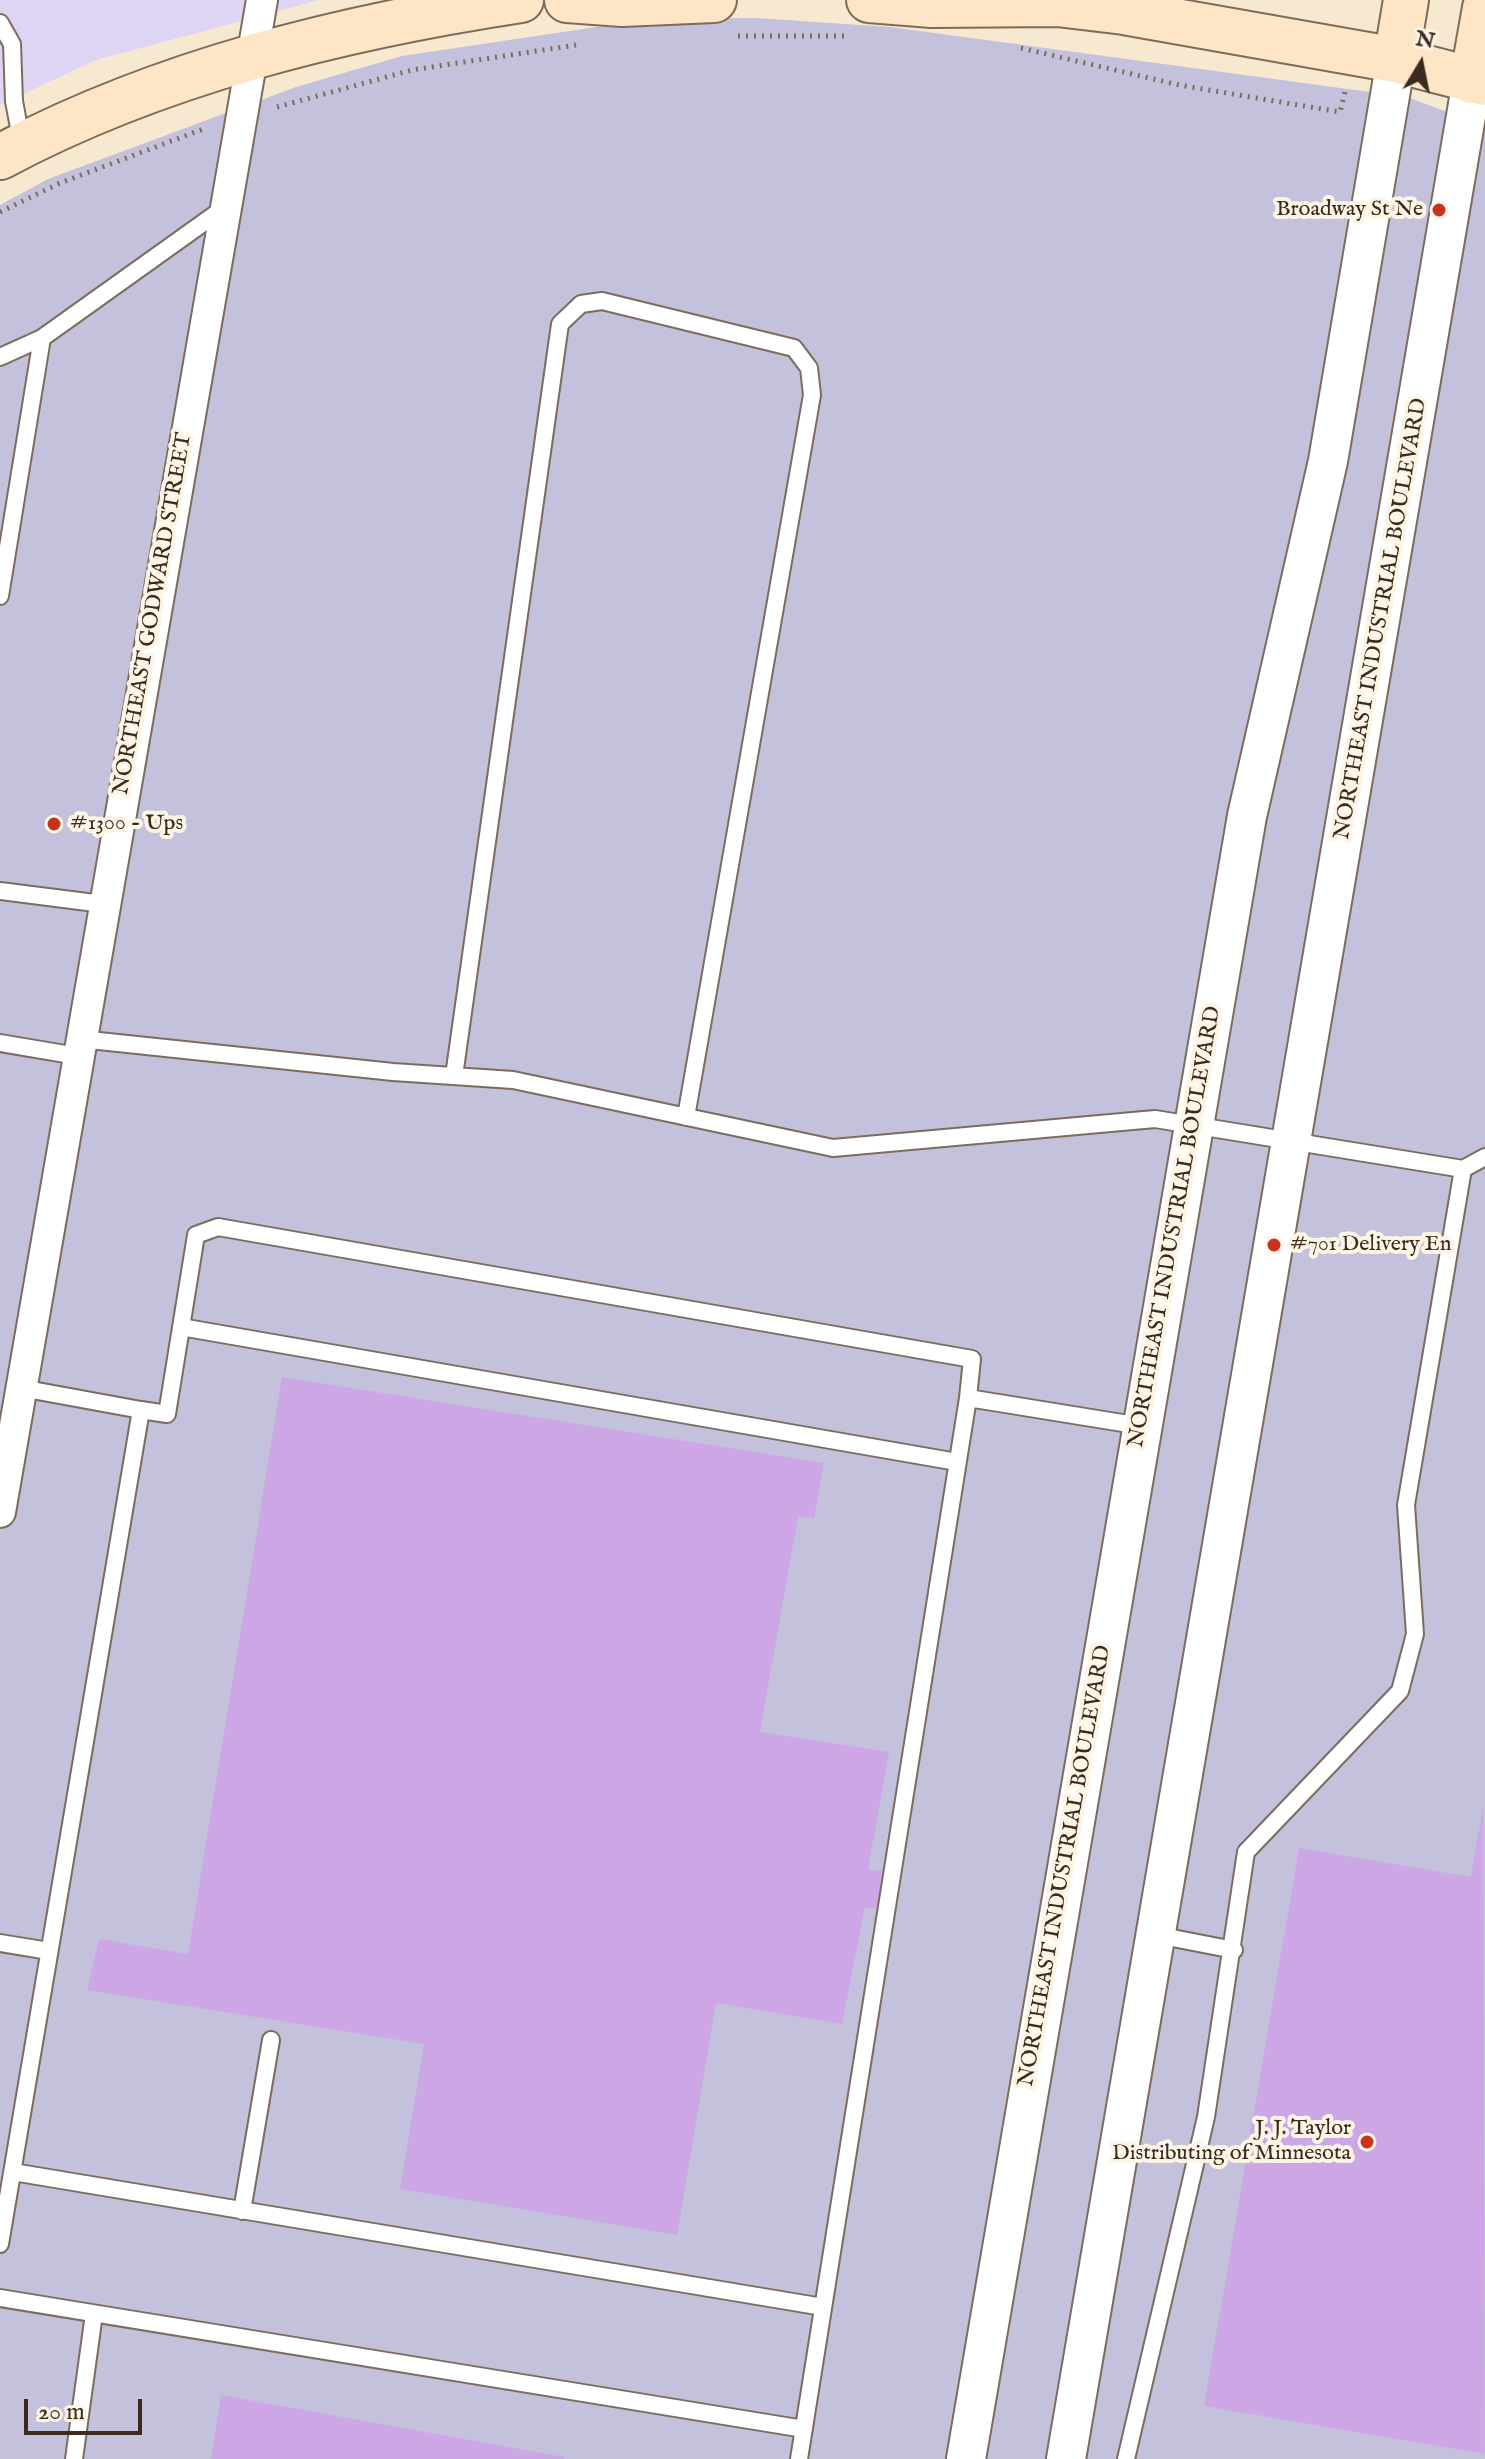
<!DOCTYPE html>
<html>
<head>
<meta charset="utf-8">
<style>
  body { margin:0 }
  #map { position:relative; width:1485px; height:2459px; overflow:hidden; background:#f7e8d0; font-family:"IM FELL English",serif }
  canvas { display:block }
  .north { position:absolute; left:1381px; top:24px; width:80px; height:80px; -webkit-text-stroke:6px #fcf5e5; paint-order:stroke; rotate:10deg; font-size:22px; font-weight:700; line-height:32px; text-align:center; color:#3b2a1e }
  .north::after { content:''; display:block; margin:auto; width:28px; height:36px; background:#3b2a1e; clip-path:polygon(50% 0,100% 100%,50% 72%,0 100%) }
  .scale { position:absolute; left:24px; top:2399px; width:118px; height:36px; box-sizing:border-box; border:4px solid #3b2a1e; border-top:0; padding-left:10px; font-size:24px; line-height:28px; white-space:nowrap; color:#3b2a1e; -webkit-text-stroke:6px #fcf5e5; paint-order:stroke }
</style>
</head>
<body>
<div id="map">
<canvas width="1485" height="2459"></canvas>
<div class="north">N</div>
<div class="scale">20 m</div>
</div>
<script>
const g = document.querySelector('canvas').getContext('2d');
g.lineJoin = 'round';
function fill(path, color) { g.fillStyle = color; g.fill(path, 'evenodd'); }
function trace(path, color, width, dash) { g.strokeStyle = color; g.lineWidth = width; g.lineCap = dash ? 'butt' : 'round'; g.setLineDash(dash || []); g.stroke(path); }
function drawText(font, color, halo, rows, align = 'center') {
  g.font = font + ' "IM FELL English",serif'; g.lineWidth = 8; g.setLineDash([]); g.textBaseline = 'middle'; g.strokeStyle = halo; g.fillStyle = color; for (const [text, x, y, turn = 0] of rows) {
    g.save(); g.translate(x, y); g.rotate((+turn || 0) * Math.PI / 180); g.textAlign = isNaN(turn) ? turn : align; if (halo) g.strokeText(text, 0, 0); g.fillText(text, 0, 0); g.restore();
  }
}
fill(new Path2D(`
  M0,0H319L96,60L0,105Z`), '#ded5f5');
fill(new Path2D(`
  M756,18L890,27L1407,97L1485,126V2459H0V205L48,179L296,87L402,56L650,19Z`), '#c3c1db');
fill(new Path2D(`
  M282,1377L824,1463L814,1518L798,1517L760,1732L889,1752L868,1870L888,1871L880,1909L865,1907L842,2024L716,2003L677,2235L400,2189L424,2044L87,1990L99,1939L188,1954Z
  M1483,1807L1485,2454L1204,2406L1299,1848L1471,1877Z
  M221,2395L564,2457V2459H211Z`), '#cda7e5');
const service = new Path2D(`
  M0,23L12,44L14,101L22,144
  M0,357L42,338L224,208
  M0,596L42,338
  M0,891L103,904
  M80,1039L393,1072L513,1080L833,1148L1155,1119L1463,1169L1485,1157
  M0,1043L77,1056
  M454,1076L560,324L581,304L602,301L794,348L809,368L812,395L686,1117
  M181,1327L957,1462
  M21,1388L141,1410
  M1157,1935L1234,1950
  M0,1943L49,1951
  M13,2172L823,2307
  M242,2211L271,2040
  M0,2244L141,1410L167,1414L196,1235L218,1227L972,1359L968,1398
  M0,2298L804,2429
  M74,2459L94,2314
  M799,2459L968,1398L1141,1426
  M1126,2459L1206,2117L1246,1852L1400,1691L1415,1634L1406,1505L1463,1169`);
const minor = new Path2D(`
  M0,1512L262,0`);
const tertiary = new Path2D(`
  M966,2459L1247,816L1328,461L1396,60
  M1066,2459L1472,81`);
const secondary = new Path2D(`
  M567,0L622,4L714,0
  M869,0L932,5L1057,4L1124,12L1396,60L1485,83
  M1396,60L1406,0
  M1472,81L1485,8
  M0,157C159,72 343,27 521,0`);
trace(service, '#7d6c5c', 20);
trace(minor, '#7d6c5c', 34);
trace(tertiary, '#7d6c5c', 42);
trace(secondary, '#7d6c5c', 48);
trace(new Path2D(`
  M738,36H848
  M1021,48L1179,85L1340,112L1345,92
  M277,107L412,70L576,45
  M0,212L60,183L206,128`), '#7d6c5c', 5, [2, 6]);
trace(service, '#fff', 16);
trace(minor, '#fff', 30);
trace(tertiary, '#fff', 38);
trace(secondary, '#fee5c5', 44);
for (const [x, y, r, color] of [
  [1439,210,8,"#c8321e"],
  [54,824,8,"#c8321e"],
  [1274,1245,8,"#c8321e"],
  [1367,2142,8,"#c8321e"]
]) { const dot = new Path2D(); dot.arc(x, y, r, 0, 2 * Math.PI); g.fillStyle = color; g.fill(dot); trace(dot, '#fcf5e5', 3); }
drawText('22px', '#3b2a1e', '#fcf5e5', [
  ["Broadway St Ne",1423,210],
  ["#1300 - Ups",70,824,"left"],
  ["#701 Delivery En",1290,1245,"left"],
  ["J. J. Taylor",1351,2129],
  ["Distributing of Minnesota",1351,2154]
], 'right');
drawText('22px', '#3b2a1e', '#fcf5e5', [
  ["NORTHEAST GODWARD STREET",154,614,-80],
  ["NORTHEAST INDUSTRIAL BOULEVARD",1382,619,-80],
  ["NORTHEAST INDUSTRIAL BOULEVARD",1176,1227,-80],
  ["NORTHEAST INDUSTRIAL BOULEVARD",1066,1866,-80]
]);
</script>
</body>
</html>
